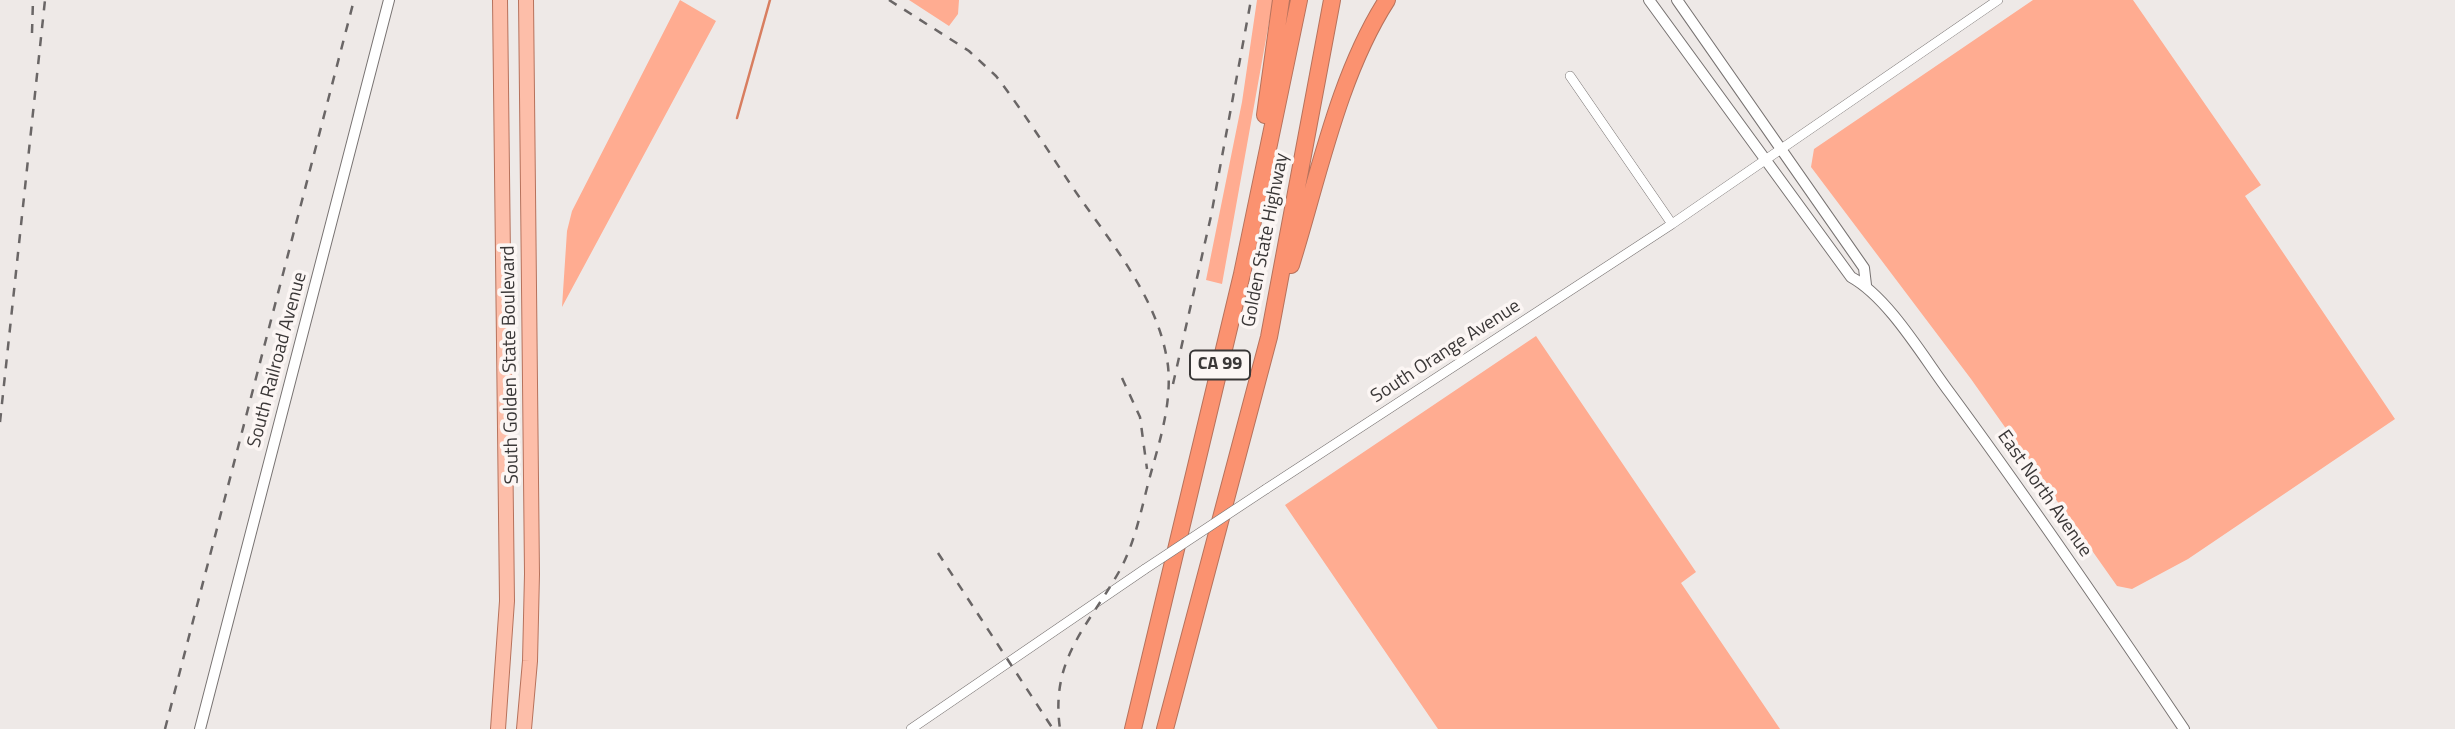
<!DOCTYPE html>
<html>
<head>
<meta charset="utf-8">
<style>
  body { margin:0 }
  canvas { display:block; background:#eee9e7 }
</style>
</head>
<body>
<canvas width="2455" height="729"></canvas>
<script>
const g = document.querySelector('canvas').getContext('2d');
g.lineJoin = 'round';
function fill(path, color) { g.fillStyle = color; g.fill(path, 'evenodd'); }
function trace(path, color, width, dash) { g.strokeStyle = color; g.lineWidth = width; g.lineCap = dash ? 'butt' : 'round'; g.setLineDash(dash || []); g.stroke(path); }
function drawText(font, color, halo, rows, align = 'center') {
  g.font = font + ' "Titillium Web",sans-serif'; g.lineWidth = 7; g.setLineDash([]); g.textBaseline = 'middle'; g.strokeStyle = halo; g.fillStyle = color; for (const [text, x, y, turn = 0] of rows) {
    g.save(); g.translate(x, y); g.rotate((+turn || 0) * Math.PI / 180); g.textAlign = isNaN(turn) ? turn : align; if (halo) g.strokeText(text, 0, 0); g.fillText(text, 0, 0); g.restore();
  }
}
fill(new Path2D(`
  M680,0L716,21L562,307L567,231L572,211Z
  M909,0H959L958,14L949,26Z
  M1257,0H1273L1222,284L1206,280L1242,102Z
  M2033,0H2133L2261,185L2245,196L2395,419L2188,559L2132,589L2117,586L1971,379L1811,167L1814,149Z
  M1536,336L1696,572L1681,583L1780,729H1438L1285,505Z`), '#ffac91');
trace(new Path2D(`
  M737,118L770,0`), '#d87e60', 2.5);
const minor = new Path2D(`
  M1570,76L1672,224
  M1266,489L1672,224L1998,0
  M911,729L1145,569`);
const tertiary = new Path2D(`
  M1649,0L1851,277C1889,298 1923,357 1950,393C2031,503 2108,616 2184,729
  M1677,0L1864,268L1866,285
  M200,729L389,0`);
const primary = new Path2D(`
  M498,729L507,601L500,0
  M524,729L530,661L532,574L526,0`);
const motorway = new Path2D(`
  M1265,115L1281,0
  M1291,265C1318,179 1338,76 1387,0
  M1133,729L1242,274L1299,0
  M1165,729L1269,337L1332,0`);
trace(minor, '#787372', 10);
trace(tertiary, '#787372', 12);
trace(primary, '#b7725c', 16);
trace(motorway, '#b7725c', 18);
trace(minor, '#fff', 9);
trace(tertiary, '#fff', 10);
trace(primary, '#fdbea9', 14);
trace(motorway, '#fb9270', 16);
trace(new Path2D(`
  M889,0L969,51L996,76C1023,111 1047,149 1071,185C1109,241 1159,297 1168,366C1172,405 1159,443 1149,480C1141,511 1135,542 1120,570C1088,627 1050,658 1060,729
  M32,33L33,0
  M1122,378L1140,417L1147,469
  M1173,384L1211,216L1251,0
  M0,422L45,0
  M938,553L1053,729
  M165,729L354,0`), '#6a6666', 2.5, [9, 9]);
const minorBridge = new Path2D(`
  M1145,569L1266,489`);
trace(minorBridge, '#787372', 10, []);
trace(minorBridge, '#fff', 9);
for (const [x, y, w] of [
  [1220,365,60]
]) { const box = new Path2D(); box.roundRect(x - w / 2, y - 14.5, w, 29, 5); g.fillStyle = '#fcf6f4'; g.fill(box); trace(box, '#3a3737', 2); }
drawText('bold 18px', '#3a3737', null, [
  ["CA 99",1220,365]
]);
drawText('19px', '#3a3737', '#fcf6f4', [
  ["Golden State Highway",1266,240,-79],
  ["South Orange Avenue",1446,352,-33],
  ["South Railroad Avenue",278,360,-75],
  ["South Golden State Boulevard",511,365,-91],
  ["East North Avenue",2044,494,55]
]);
</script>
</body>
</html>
